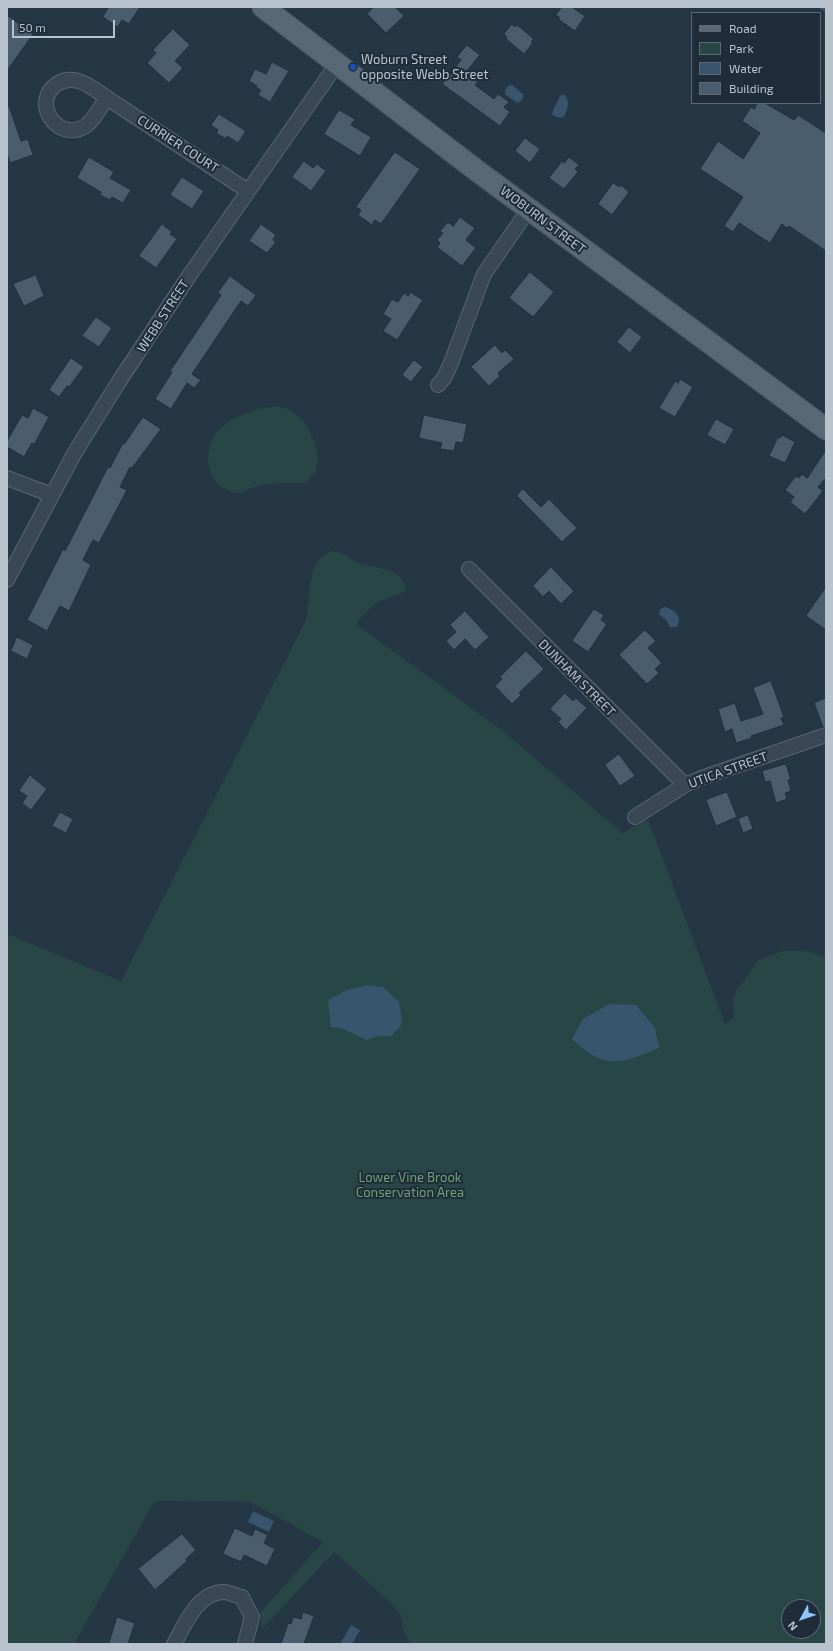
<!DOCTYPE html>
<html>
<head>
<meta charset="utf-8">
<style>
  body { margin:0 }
  #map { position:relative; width:833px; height:1651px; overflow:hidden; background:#253745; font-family:"Exo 2",sans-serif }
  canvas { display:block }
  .frame { position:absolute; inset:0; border:8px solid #b8c3ce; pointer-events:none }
  .legend { position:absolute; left:691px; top:12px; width:130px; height:92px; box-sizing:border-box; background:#1f2d3a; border:1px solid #5c6975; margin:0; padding:5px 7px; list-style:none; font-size:12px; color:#b8c3ce }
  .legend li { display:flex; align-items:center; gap:8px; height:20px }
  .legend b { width:20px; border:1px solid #5c6975 }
  .north { position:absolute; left:781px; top:1599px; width:40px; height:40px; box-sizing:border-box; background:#1f2d3a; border:1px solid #5c6975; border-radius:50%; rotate:230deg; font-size:11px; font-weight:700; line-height:16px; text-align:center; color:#b8c3ce }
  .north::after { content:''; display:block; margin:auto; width:14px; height:18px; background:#8cc7ff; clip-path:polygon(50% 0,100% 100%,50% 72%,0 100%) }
  .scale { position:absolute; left:12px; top:20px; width:103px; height:18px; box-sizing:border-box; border:2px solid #b8c3ce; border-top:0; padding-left:5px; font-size:12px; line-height:14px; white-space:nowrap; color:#b8c3ce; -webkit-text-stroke:3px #1f2d3a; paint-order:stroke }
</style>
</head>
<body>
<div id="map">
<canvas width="833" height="1651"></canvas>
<div class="frame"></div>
<ul class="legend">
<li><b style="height:5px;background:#586875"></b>Road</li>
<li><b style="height:11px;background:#284646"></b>Park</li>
<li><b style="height:11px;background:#38556d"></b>Water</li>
<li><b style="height:11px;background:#495d6c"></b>Building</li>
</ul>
<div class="north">N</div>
<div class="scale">50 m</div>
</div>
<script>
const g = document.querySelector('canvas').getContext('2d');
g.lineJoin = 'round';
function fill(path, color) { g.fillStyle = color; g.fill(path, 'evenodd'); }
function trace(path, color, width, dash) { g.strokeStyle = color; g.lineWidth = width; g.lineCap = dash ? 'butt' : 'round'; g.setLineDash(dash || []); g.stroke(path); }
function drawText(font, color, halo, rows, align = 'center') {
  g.font = font + ' "Exo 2",sans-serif'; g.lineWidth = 4; g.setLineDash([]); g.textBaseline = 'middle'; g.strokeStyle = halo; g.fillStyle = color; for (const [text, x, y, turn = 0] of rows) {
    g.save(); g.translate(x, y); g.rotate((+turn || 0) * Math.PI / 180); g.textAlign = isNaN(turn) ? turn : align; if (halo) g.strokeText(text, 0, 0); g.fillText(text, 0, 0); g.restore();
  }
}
fill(new Path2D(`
  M278,406C303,410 321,443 317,467C316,473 309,478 306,483C288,483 271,482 254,487C249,489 242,494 237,493C205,489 199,446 222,427C237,414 259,408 278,406Z
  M331,551C347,553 349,560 362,564C380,570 404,567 406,591L377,602L358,621L357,625L503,731L622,833L648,819L725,1024L734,1018L733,996L758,960L783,951H804L826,957V1644H410L403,1630L401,1615L390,1602L334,1552L262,1629L260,1613L323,1542L251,1502L161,1501L154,1502L74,1644H7V934L121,981L305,622C310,606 309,571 318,561C321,557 326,554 331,551ZM789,1607H813V1631H789Z`), '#284646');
fill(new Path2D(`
  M512,85L523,94V98L520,102L517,103L505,94V90L508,86Z
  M561,95H565C570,102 568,109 564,117C558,118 556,118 552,114C553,111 559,97 561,95Z
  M665,607C674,610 683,616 677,627H670L667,621L659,614L661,608Z
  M367,985L383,987L399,1002L402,1020L400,1027L391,1036H379L366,1040L341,1028L331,1027L328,1000L347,990Z
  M609,1004L636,1005L655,1028L659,1048C637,1057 616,1068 594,1056C586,1052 578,1044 572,1039L583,1019Z
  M253,1511L274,1521L269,1532L248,1522Z
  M351,1625L360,1630L352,1644H340Z`), '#38556d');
trace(new Path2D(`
  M821,7L826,10`), '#38556d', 4);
const building = new Path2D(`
  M109,7H140L129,24L122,20L118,27L103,17Z
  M374,7H395L404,16L386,33L367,14Z
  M562,7H572L585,16L575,31L558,19L560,18L556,15Z
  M7,15L33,34L7,71Z
  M512,24L515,27L517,25L534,39L531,42L533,43L524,54L506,39L507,37L504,34Z
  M173,29L190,45L175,61L183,68L169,83L147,63L156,53L153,50Z
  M467,45L480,55L466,72L478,82L475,85L494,99L498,94L509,102L504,107L510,112L500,126L442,84L461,60L457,57Z
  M272,62L289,71L270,102L258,95L261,90L256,88L257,86L249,81L255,69L266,74Z
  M758,103H765L794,120L798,115L826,133V251L789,226L787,228L782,224L770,243L739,223L733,232L724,226L743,197L700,169L718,141L743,159L760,133L742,121L751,107L754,109Z
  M7,106H9L21,141L28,139L33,155L10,163L7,154Z
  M339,110L355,119L351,125L371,137L360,156L324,134Z
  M219,114L246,131L238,143L227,136L226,139L216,133L218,130L211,125Z
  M525,138L540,149L530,163L515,151Z
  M395,152L420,169L381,224L375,220L372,225L358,215L361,210L356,207Z
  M89,157L114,172L110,178L131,190L123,203L112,197L110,200L100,195L101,192L77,178Z
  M569,157L579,165L575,169L578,172L564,189L549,178L562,161L564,163Z
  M304,161L313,168L317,164L326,171L311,191L292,177Z
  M182,177L204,191L192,209L170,195Z
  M613,183L620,187L621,185L629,192L612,215L598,204Z
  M460,217L475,228L466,240L476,248L462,266L437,247L440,243L437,240L443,233L440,231L448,222L453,226Z
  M162,224L172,232L170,234L177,239L156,268L139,256Z
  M261,224L276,235L273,240L276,242L267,253L249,241Z
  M530,272L554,292L533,317L509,298Z
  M36,275L44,296L24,306L13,284Z
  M230,276L256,295L248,306L241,301L192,374L201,380L194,388L187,383L171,409L155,399L172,372L170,371L221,295L218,293Z
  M410,292L423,300L397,340L383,331L391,319L383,314L392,299L398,302L404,293L408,296Z
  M96,317L112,328L99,347L82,336Z
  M629,327L642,337L630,353L617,342Z
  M495,345L502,353L505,350L514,359L498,373L500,376L489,386L471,367Z
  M71,358L84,367L69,387L67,386L59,397L49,390Z
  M414,360L423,367L411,382L402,375Z
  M680,379L693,387L675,417L659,408L675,381L678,383Z
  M33,408L49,417L34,445L32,443L24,457L7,447V441L22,415L28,418Z
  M424,415L467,424L463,443L456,442L454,451L440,449L442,443L419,438Z
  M143,417L161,429L132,468L130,467L120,487L127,490L99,543L93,540L83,560L91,565L69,611L60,606L47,631L27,620L63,549L65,551L108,467L110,468L123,443L124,444Z
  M716,419L734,429L725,445L707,435Z
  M782,435L795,442L785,463L769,456L778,437L780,438Z
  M826,450V478L818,487L823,491L805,514L790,502L794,497L785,490L796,476L799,478L802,474L807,478Z
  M523,489L541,507L549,499L577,528L562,542L517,496Z
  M551,567L574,591L561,604L549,591L543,597L533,586Z
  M826,587V630L806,616Z
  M594,609L604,615L601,620L607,624L588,652L572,641Z
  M465,611L489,637L475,650L465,639L454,650L446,641L456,632L450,625Z
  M645,630L656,641L648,648L662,663L655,669L659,673L647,684L619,655Z
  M17,637L33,645L27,659L11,651Z
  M526,651L544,669L519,693L521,695L512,704L495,686L502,679L500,677Z
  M771,681L784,717L781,718L784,725L751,736L752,738L736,743L732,729L725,732L718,709L735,703L741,721L763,714L753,688Z
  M565,693L573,701L576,698L587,708L566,730L558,722L561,719L550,709Z
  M826,698V727H823L814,703Z
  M619,754L635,776L620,786L605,765Z
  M786,764L791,780H788L791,791L785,793L787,799L776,803L770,781L765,782L762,771Z
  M30,775L47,789L31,810L22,803L27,796L19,791Z
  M727,792L737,817L716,826L706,800Z
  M60,812L73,819L66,833L52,826Z
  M748,815L753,829L743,833L738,819Z
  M235,1528L252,1536L255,1529L268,1535L264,1543L275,1549L267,1566L244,1555L241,1562L223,1554Z
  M182,1534L196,1550L186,1559L187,1561L155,1590L138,1569Z
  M303,1612L314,1616L304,1644H281L288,1623L291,1624L293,1617L301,1619Z
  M117,1617L135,1623L128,1644H109Z`);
fill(building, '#495d6c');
trace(building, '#212f3c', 1);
const minor = new Path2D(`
  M107,98C100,107 94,121 84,127C56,142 31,101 57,84C63,80 71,79 78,81C88,83 98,92 107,98L248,191
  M438,385L444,378L451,363L484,274L529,209
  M7,478L52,495
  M469,569L685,785
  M7,580L74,454L118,383L189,276L337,64
  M635,817L685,785L701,778L826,735
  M174,1644C185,1624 198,1592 224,1592C229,1592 236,1596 242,1597L252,1617L245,1644`);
const primary = new Path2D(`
  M263,7L476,170L826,429`);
trace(minor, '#596672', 16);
trace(primary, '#475461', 23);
trace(minor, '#3a4855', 14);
trace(primary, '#586875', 21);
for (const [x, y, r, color] of [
  [353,67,4,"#1a4fb4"]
]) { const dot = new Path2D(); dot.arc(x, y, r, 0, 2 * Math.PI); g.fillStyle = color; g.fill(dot); trace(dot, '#1f2d3a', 1.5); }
drawText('13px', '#b8c3ce', '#1f2d3a', [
  ["Woburn Street",361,60],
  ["opposite Webb Street",361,75]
], 'left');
drawText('13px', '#b8c3ce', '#1f2d3a', [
  ["CURRIER COURT",178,144,33],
  ["WOBURN STREET",543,220,37],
  ["WEBB STREET",163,316,-57],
  ["DUNHAM STREET",577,678,45],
  ["UTICA STREET",728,770,-20]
]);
drawText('13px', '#6da173', '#1f2d3a', [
  ["Lower Vine Brook",410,1178],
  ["Conservation Area",410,1193]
]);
</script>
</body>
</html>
